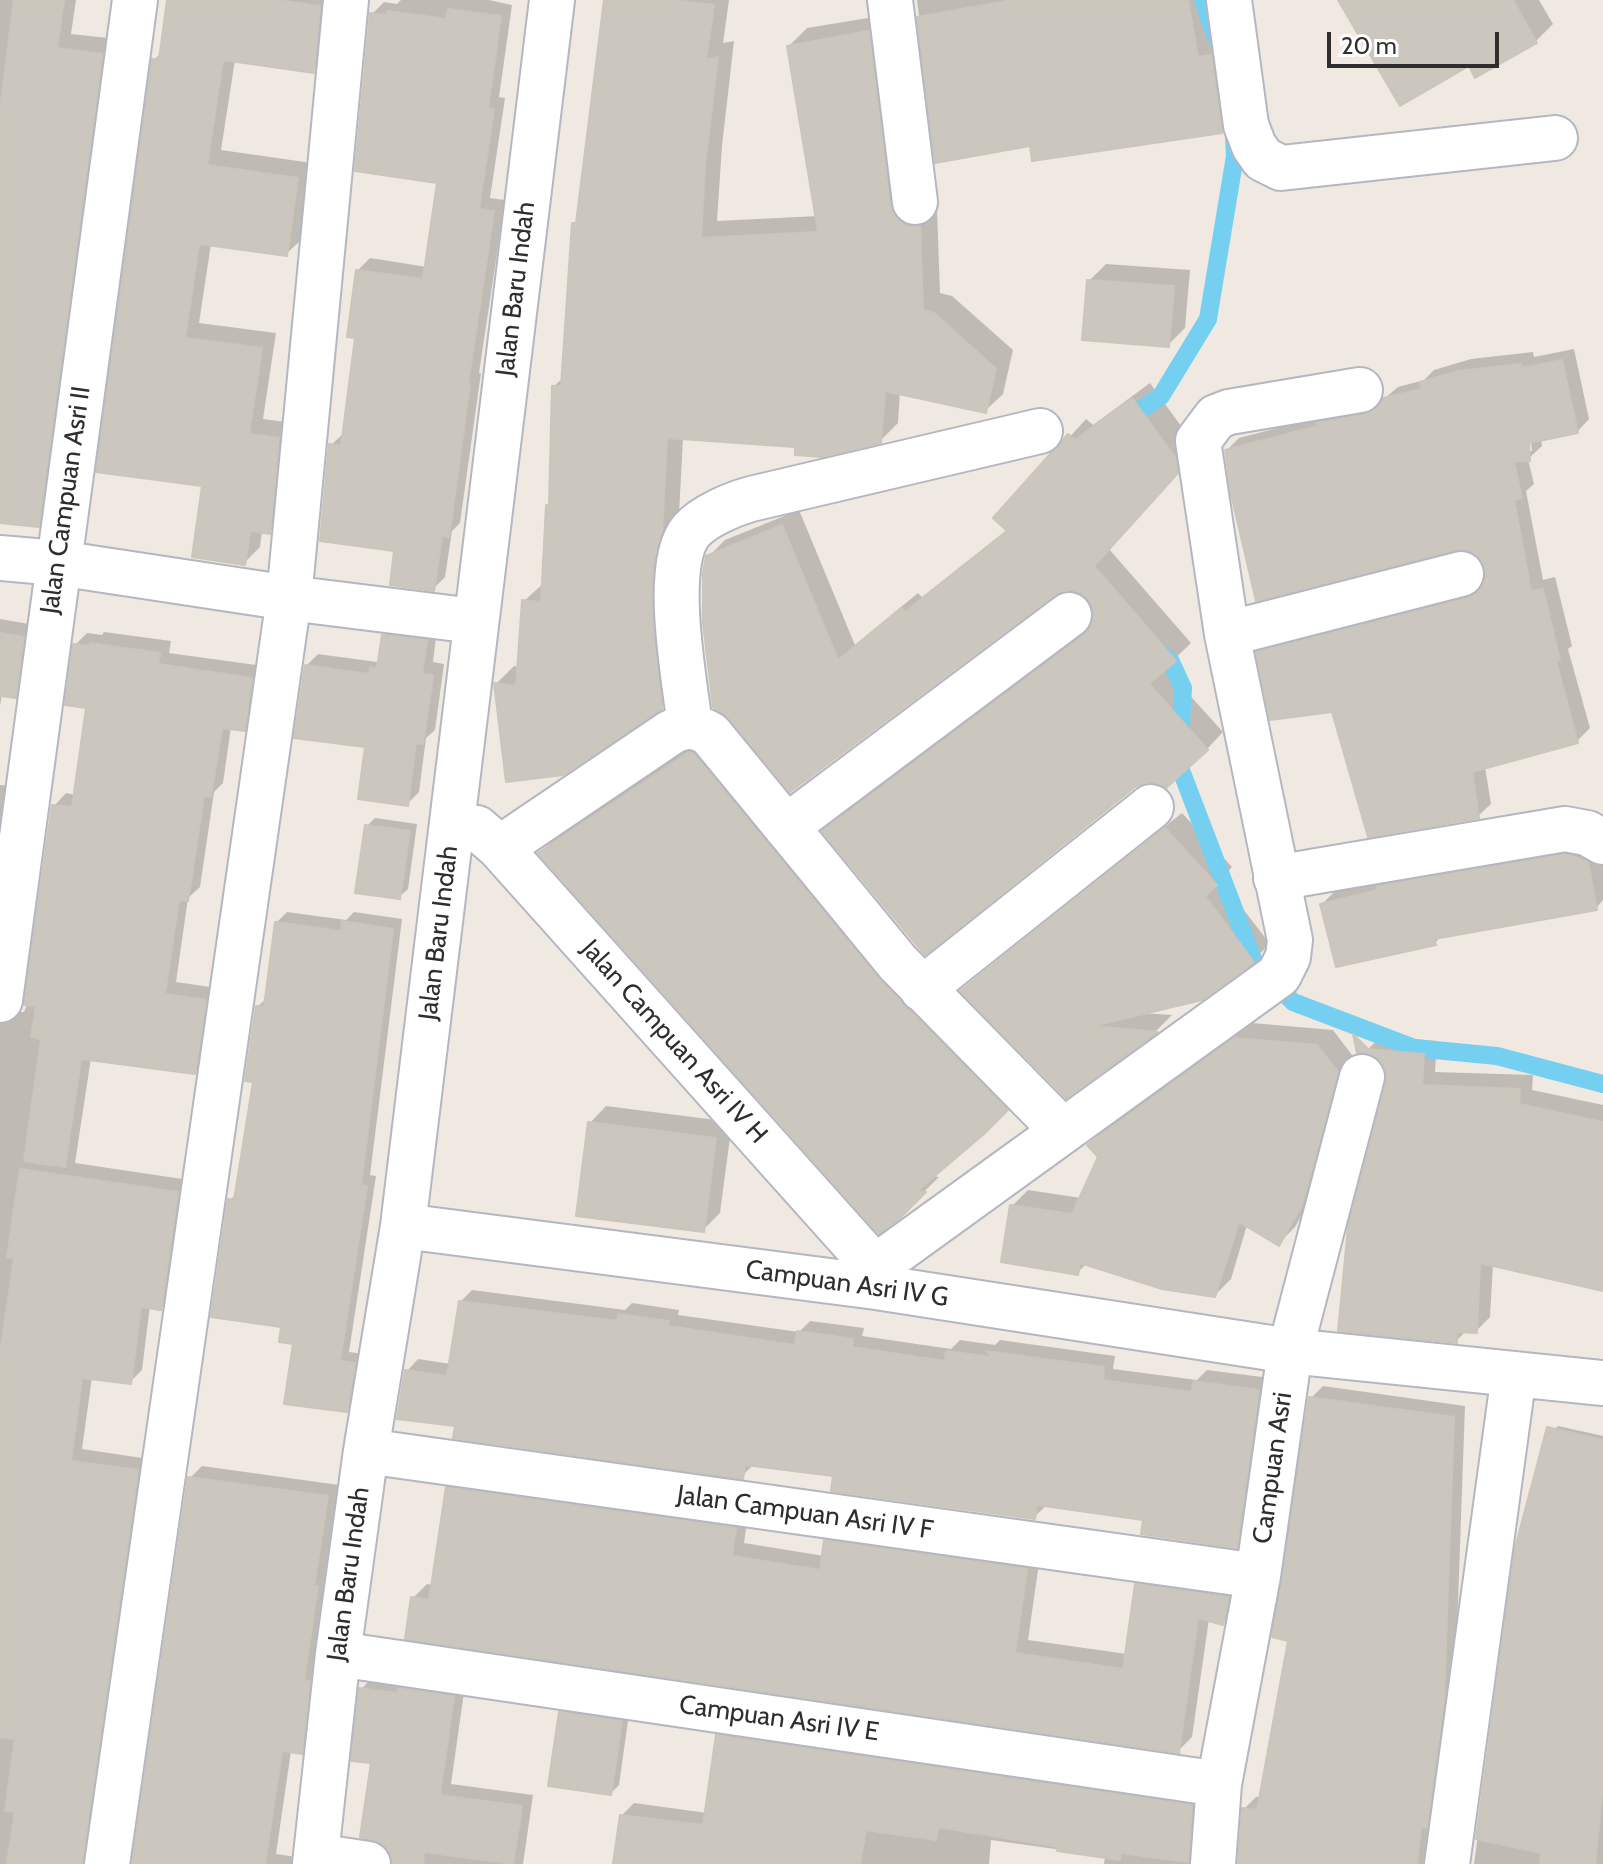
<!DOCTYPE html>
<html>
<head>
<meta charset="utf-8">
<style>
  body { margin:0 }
  #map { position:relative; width:1603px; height:1864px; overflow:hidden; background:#efe9e1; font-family:Cabin,sans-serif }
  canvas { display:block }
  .scale { position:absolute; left:1327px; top:32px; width:172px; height:36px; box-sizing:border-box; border:4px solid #2e2e2e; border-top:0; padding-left:10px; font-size:24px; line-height:28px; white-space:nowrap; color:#2e2e2e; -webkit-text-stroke:6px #fff; paint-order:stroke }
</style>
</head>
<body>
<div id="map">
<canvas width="1603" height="1864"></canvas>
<div class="scale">20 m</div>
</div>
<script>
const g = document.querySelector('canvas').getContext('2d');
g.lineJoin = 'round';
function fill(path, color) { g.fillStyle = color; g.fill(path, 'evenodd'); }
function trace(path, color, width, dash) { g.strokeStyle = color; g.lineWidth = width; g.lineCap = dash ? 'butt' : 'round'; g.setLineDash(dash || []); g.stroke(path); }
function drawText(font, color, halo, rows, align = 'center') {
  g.font = font + ' Cabin,sans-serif'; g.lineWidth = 6; g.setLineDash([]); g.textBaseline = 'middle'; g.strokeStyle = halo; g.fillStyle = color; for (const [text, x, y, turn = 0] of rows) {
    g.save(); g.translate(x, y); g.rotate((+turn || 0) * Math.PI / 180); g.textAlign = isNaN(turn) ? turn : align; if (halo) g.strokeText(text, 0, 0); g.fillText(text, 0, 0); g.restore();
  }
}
fill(new Path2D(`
  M0,0H76L71,34L117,39L53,510L38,525L0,521Z
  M169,0H334L329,55L313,71L235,60L221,150L312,163L302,239L286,254L211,244L199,323L276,333L263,419L294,423L285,516L269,532L262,531L260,547L244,563L204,485L99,471L154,60L162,52Z
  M401,0H489L512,5L499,97L505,98L490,198L505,200L479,373H481L460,523L452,531L445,577L433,589L397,550L331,445L344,433L357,337L358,270L370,258L427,267L440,181L372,14L384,2L397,4Z
  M606,0H729L723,43L734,41L722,146L717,221L818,216L789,46L807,28L886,15L923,208L937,209L940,293L952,296L1013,350L1003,394L985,411L900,392L898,423L880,441L797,445L683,438L679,514V689L661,707L496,684L514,666L519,667L524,601L544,583L548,506L551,503L554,386L564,377L574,223L579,218Z
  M917,0H1227L1242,110L1221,131L1031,144L937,161Z
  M1340,0H1539L1553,24L1536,41L1476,75L1469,64Z
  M1106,264L1190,270L1185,328L1168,345L1089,281Z
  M1574,349L1589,419L1577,432L1541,438L1542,446L1528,459L1534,484L1526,491L1543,580L1555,577L1572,646L1568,649L1590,728L1577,741L1485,767L1491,804L1478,816L1258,653L1271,640L1482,586L1485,584L1487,567L1481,556L1469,548L1227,450L1239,438L1327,415L1332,411L1379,403L1398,387L1424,380L1434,370L1471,359L1533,352L1534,357ZM1530,433L1532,451H1528Z
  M1150,383L1191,440L1193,455L1109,549L1191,643L1165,668L1223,732L1207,749L1148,780L825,831L841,815L1093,626L1096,613L1091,599L1079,590L1065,588L1053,593L791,790L708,557L725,540L799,510L855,645L918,593L922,597L1008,529L996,518L1086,419L1093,425Z
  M0,619L35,625L27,684L15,696L2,694L0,706Z
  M396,624L437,629L433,662L444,664L435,730L426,738L419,792L407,804L367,746L306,666L318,654L377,662L381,659L384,636Z
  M104,632L171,641L169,653L263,666L256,717L244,729L231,727L223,783L214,792L200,887L188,898L176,982L217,988L207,1060L195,1072L91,1058L75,1163L189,1180L173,1296L161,1308L150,1306L142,1370L130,1382L92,1377L82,1449L149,1459L97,1864H0V1010L9,1013L24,1012L27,1005L54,806L66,793L76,795L88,706L75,645L87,633L102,635Z
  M706,737L1022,1093L982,1133L932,1176L939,1177L898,1217L540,853L556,837Z
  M0,785L13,786L0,883Z
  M1182,813L1232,867L1220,879L1270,944L1253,960L1201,998L1143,1013L1172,1015L1157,1030L1066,1096L963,991L980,974Z
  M375,818L417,824L408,889L399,897L367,826Z
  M1579,842L1603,863V900L1596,908L1442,935L1435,943L1322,904L1335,891L1388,878Z
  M287,912L346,920L354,912L402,919L370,1175L376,1176L349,1352L364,1354L357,1400L346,1410L283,1325L230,1200L238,1192L256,1080L257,1007L268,997L277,922Z
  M1252,1023L1333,1030L1352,1055L1318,1187L1295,1227L1279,1243L1247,1225L1231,1279L1215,1295L1087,1263L1077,1273L1012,1206L1028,1190L1081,1198L1100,1156L1089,1145L1105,1129Z
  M1382,1036L1437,1041L1435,1072L1533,1075L1532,1090L1603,1105V1289L1493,1264L1490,1317L1476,1331L1467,1330L1456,1341L1388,1083V1069L1382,1058L1367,1050Z
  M606,1106L732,1122L720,1213L703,1230L590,1123Z
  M472,1290L625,1310L632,1303L679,1310L678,1315L799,1332L810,1321L864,1328L862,1336L951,1349L960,1340L995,1345L1000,1340L1115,1356L1113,1369L1197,1380L1207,1370L1270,1378L1248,1534L1236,1546L1145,1518L1047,1505L1034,1517L835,1474L754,1464L742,1476L457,1425L407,1371L418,1359L451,1364L460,1302Z
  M1323,1386L1465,1406L1455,1687L1437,1864H1240L1244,1809L1256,1797H1261L1290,1639L1311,1398Z
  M1558,1426L1603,1436V1864H1474L1517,1548L1546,1438Z
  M202,1466L339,1485L325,1574L329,1575L313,1740L301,1752L291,1751L276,1854L303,1858L307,1864H134L190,1478Z
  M461,1475L748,1515L744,1543L824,1556L826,1541L840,1528L1040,1556L1028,1640L1127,1654L1136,1585L1150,1571L1241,1584L1236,1609L1223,1622L1209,1619L1192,1737L1178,1751L413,1598L427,1584L433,1585L448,1488Z
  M373,1677L465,1685L451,1784L533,1795L523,1864H394L361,1689Z
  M569,1705L629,1714L619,1785L611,1793L561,1713Z
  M730,1724L1203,1794L1204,1864H1104L1105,1856L991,1840L989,1864H625L622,1815L634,1803L707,1813L718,1736Z`), '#0003');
trace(new Path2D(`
  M1203,0L1217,40
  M1123,422L1161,396L1208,319L1235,156L1234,135
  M1154,648L1171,662L1183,688L1179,765L1255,964L1293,1002L1414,1048L1497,1056L1603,1084`), '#75cff0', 18);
const building = new Path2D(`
  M14,0H64L57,48L103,54L39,527L0,523V110Z
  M167,0H276L320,6L314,73L223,60L207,165L298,178L287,256L199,244L185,338L262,348L249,434L279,438L270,534L250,531L245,565L192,557L202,486L96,472L152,59L159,60Z
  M604,0H671L714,5L706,59L718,57L705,165L701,238L818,232L787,46L869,31L890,205L895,216L905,225L920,226L923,310L934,313L996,369L986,413L885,391L881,443L822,457L795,455V447L667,438L662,533L653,565L652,595L662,709L563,775L506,782L494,683L516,686L522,600L541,602L546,505H549L552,386H561L572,223H576Z
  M1013,0H1188L1198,57L1211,55L1222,133L1032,161L1030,146L935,163L917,17Z
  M1338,0H1513L1537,43L1475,78L1469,66L1400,106Z
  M448,9L501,16L488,108L494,109L479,209L494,211L468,384H470L449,537L442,536L434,591L390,585L394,551L320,541L329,444L341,446L355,338L347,337L356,270L423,279L437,183L355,171L370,13L387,15V11L446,19Z
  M1087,280L1174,286L1169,347L1082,340Z
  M1562,360L1578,433L1529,443L1530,461L1514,462L1522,498L1514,500L1531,591L1543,589L1560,660L1556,661L1578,743L1472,772L1479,818L1368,837L1332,712L1270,720L1256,652L1467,598L1478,592L1485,581V567L1479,557L1468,550H1455L1256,601L1231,494L1225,450L1318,426L1317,423L1365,414L1376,409L1383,398L1422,389L1420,382L1458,371L1521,364L1522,368Z
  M1132,398L1175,457L1178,473L1094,566L1176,661L1149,684L1208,750L1166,788L1159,784L1148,782L1135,787L925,955L822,831L1084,635L1092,624L1094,613L1089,601L1078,592L1065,590L1054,595L790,792L729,718L713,707L703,623V573L706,556L782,525L838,660L901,608L905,612L1007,531L993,518L1068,434L1075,440Z
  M0,633L24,637L16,698L0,696Z
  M382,635L427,640L422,674L433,675L423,744L416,743L408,806L358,799L365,747L294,738L305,665L369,674L370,667L377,668Z
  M90,643L160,653L158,664L252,678L245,731L222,728L211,797L204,796L188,901L179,900L165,994L206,1000L195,1074L81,1059L65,1167L24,1161L41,1039L31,1037L36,1006L24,1005L52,805L72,807L86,708L65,705L73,644L90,646Z
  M689,752L694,754L879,979L1008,1110L984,1134L917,1191L926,1192L900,1218L879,1234L538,853Z
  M365,825L410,831L400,899L355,893Z
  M1165,828L1217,885L1205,896L1254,962L1202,1000L1093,1026L1158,1032L1066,1098L960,991Z
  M1565,854L1588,862L1597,910L1434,939L1436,945L1336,967L1320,904L1378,890L1377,886Z
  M342,921L393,929L361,1185L367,1186L340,1361L355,1363L347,1412L284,1404L293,1344L279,1342L281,1327L211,1317L228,1199L234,1200L253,1082L245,1081L256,1006L264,1007L275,922L341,931Z
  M1353,1034L1368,1049L1424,1054L1422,1085L1520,1089L1519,1104L1603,1122V1291L1480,1263L1477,1333L1457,1332V1343L1338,1331L1348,1227L1386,1083V1070L1380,1060L1369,1053H1357Z
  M1234,1038L1317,1045L1338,1072L1302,1205L1279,1246L1239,1222L1215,1297L1162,1289L1080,1263L1078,1275L1001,1262L1010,1205L1072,1214L1098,1157L1087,1145Z
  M588,1122L716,1138L704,1232L576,1216Z
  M20,1169L178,1192L161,1310L141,1307L131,1384L82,1378L71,1461L138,1470L83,1864H7L15,1812L5,1811L15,1739L0,1737V1354L14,1258L7,1257Z
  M459,1301L617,1321L618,1314L669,1321L668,1326L795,1345L797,1331L853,1339L852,1347L945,1361L946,1351L992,1357L986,1351L1104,1367L1103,1380L1192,1392L1193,1381L1259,1390L1237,1548L1141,1534L1143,1520L1037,1505L1035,1519L831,1491L833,1476L745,1465L743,1479L453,1438L455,1426L397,1419L405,1370L447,1376Z
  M1309,1397L1454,1417L1444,1700L1427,1828L1421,1827L1417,1864H1238L1242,1808L1257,1810L1288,1641L1272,1637Z
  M1547,1427L1603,1440V1785L1595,1864H1540L1541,1853L1476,1839L1515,1548Z
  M188,1477L328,1496L314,1586H318L304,1680L310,1681L302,1754L282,1751L265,1864H132Z
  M446,1487L736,1528L732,1556L820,1570L824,1540L1027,1569L1015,1653L1123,1669L1135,1584L1229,1597L1223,1625L1198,1618L1179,1753L405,1639L411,1597L429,1600Z
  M359,1688L397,1693L398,1688L454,1696L440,1795L522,1806L513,1864L424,1852L423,1864H392L391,1854L384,1845L360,1837L371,1763L351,1761Z
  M559,1712L622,1721L611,1795L548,1786Z
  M716,1735L1192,1805L1188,1862L1121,1853L1120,1860L1057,1851L1058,1847L938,1827L936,1840L866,1830L860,1864H613L620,1815L703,1825Z`);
fill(building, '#cbc7bf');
trace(building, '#cbc5ba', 2);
const minor = new Path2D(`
  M890,0L915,202
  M1229,0L1246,125L1254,146L1263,159L1281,168L1555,138
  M0,558L58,563L289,598L474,621
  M1227,634L1461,574
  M690,726C685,683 662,565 691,531C704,516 733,504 751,499L1040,431
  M786,827L1069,615
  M477,828L500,848L875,1267L876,1287
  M500,848L670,733C685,725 695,725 710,734L898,963L1062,1130
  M1276,878L1565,829L1587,833L1603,842
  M922,989L1151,807
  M0,1000L135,0
  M403,1226L876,1287L1290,1351L1603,1383
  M875,1267L1279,975L1288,957L1290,940L1227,634L1198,441L1216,417L1229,412L1360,390
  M366,1451L1258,1576
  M338,1654L1219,1784
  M316,1856L368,1864
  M107,1864L289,598L346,0
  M315,1864L338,1654L366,1451L403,1226L552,0
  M1213,1864L1219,1784L1258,1576L1290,1351L1362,1077
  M1447,1864L1514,1374`);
trace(minor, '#b4b7c1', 48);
trace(minor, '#fff', 44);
drawText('26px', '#2e2e2e', '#fff', [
  ["Jalan Baru Indah",516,289,-83],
  ["Jalan Campuan Asri II",66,500,-82],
  ["Jalan Baru Indah",439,933,-83],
  ["Jalan Campuan Asri IV H",674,1042,48],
  ["Campuan Asri IV G",847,1284,8],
  ["Campuan Asri",1273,1468,-82],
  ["Jalan Campuan Asri IV F",805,1513,8],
  ["Jalan Baru Indah",349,1574,-82],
  ["Campuan Asri IV E",779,1719,8]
]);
</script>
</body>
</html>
